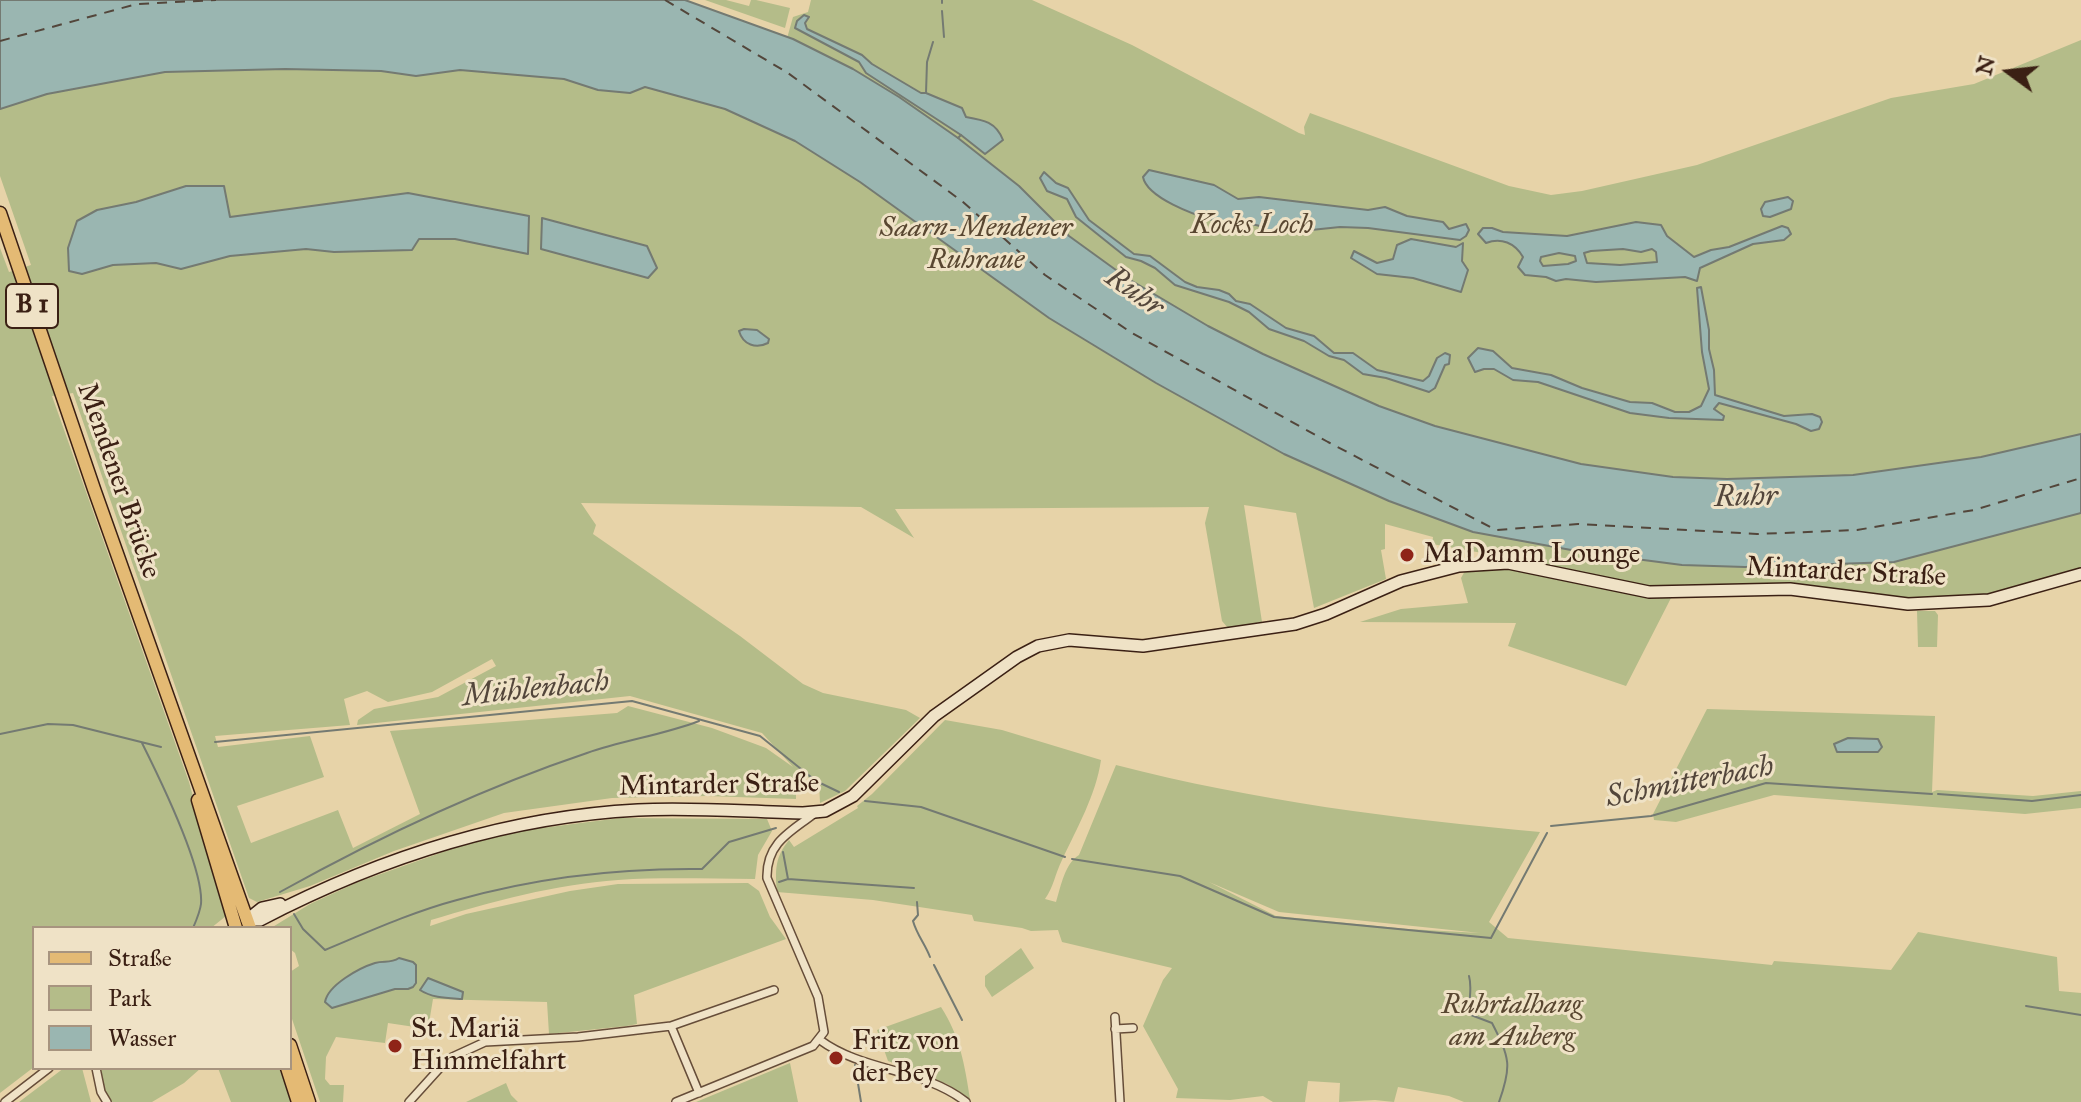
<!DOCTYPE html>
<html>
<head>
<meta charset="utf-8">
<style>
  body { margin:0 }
  #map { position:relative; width:2081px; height:1102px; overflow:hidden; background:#e7d3a8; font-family:"IM FELL Great Primer",serif }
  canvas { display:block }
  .legend { position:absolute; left:32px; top:926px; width:260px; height:144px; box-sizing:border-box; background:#efe2c6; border:2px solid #a7947f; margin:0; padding:10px 14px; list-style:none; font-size:24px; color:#3b2014 }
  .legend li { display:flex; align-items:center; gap:16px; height:40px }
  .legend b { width:40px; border:2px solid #a7947f }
  .north { position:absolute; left:1969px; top:32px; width:80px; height:80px; -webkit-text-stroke:6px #efe2c6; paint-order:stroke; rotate:285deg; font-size:22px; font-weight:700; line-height:32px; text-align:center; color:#3b2014 }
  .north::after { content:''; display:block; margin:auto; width:28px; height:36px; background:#3b2014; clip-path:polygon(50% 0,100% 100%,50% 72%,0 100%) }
</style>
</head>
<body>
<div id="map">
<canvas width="2081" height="1102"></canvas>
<ul class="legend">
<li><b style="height:10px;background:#e4ba74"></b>Straße</li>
<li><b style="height:22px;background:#b4bc89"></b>Park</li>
<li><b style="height:22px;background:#9ab6b1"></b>Wasser</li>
</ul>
<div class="north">N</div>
</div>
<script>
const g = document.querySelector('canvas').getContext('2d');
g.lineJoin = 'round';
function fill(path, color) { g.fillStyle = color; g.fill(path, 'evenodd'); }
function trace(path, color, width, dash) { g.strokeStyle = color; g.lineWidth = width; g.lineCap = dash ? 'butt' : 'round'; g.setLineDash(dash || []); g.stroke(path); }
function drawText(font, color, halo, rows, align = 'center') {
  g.font = font + ' "IM FELL Great Primer",serif'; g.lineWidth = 6; g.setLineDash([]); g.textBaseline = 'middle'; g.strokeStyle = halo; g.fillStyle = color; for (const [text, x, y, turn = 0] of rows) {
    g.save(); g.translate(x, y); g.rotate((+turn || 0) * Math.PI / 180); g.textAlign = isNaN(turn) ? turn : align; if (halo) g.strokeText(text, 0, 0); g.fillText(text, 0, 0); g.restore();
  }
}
fill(new Path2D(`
  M705,0H726L749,6L751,0H756L790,8L785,28Z
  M811,0H1032L1132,45L1299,133L1305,135L1304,127L1310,113L1509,186L1551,195L1582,191L1697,165L1891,98L1974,84L2081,40V469L2048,480L1337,478L1473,532L1582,552L1682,565L1745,567L1894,562L2081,513V570L2017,590L1965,600L1667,589L1488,561V554L1432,544L1433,537L1385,524V549L1381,550L1386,579L1314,608L1296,513L1244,505L1262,622L1228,628L1222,621L1205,523L1209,507L895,509L914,538L861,507L581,503L596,525L593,534L740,636L803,684L823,693L906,710L920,718L845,791L820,803L819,783L796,771V799L706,796L612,798L504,813L394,851L310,886L257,902L249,898L73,393L52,396L189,782L226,916L211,928H34V1067L0,1093V248L9,272L31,265L0,176V44L775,81L793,17L808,12ZM492,659L496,666L438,697L374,709L358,720L357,725L630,696L762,733L793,767L766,748L712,728L628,706L617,713L390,731L420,814L353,848L338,810L251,843L237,806L324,777L310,736L218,747L215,736L350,725L344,699L367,691L388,702L432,692Z
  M1491,565L1622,591L1671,598L1626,686L1508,646L1516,623L1360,622L1401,609L1468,603L1461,578L1466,569Z
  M1917,611H1935L1938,615L1937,647H1918Z
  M1707,709L1935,716L1932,792L1937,790L2033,796L2081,791V808L2025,814L1774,795L1676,822L1654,820L1653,814Z
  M945,720L1002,730L1101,760C1096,795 1077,828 1062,860C1055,874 1054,886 1045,899L1056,902C1061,886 1065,863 1079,855L1116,765C1255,801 1397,819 1540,832L1489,922L1508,938L1772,965L1774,961L1891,970L1918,932L2057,957L2059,991L2081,993V1102H1464L1449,1096L1398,1087L1394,1102L1375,1100L1339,1102L1340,1083L1308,1081L1305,1102H1273L1263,1096L1230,1100L1176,1098L1178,1089L1143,1026L1163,980L1172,968L1062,942L1058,930L1031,931L1022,928L974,921L972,915L873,900L777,892C775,870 775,857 789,840L794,847L858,808L857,806L872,794ZM1209,882L1279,912L1480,933L1408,929L1276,916Z
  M620,818L767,819L772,831L758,855L755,879C710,879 664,877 618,880C556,884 491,902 431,920L430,926L466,914L570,891L618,884L748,883L759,891L770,917L786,939L634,995L637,1024L627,1026L549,1034L547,1002L433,999L428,1029L388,1023L385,1043L336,1037L326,1057L325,1079L330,1085H344L343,1102H320L290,1013V972L299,966L295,953L290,949V928H271L310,904L358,882L460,846L526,830Z
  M1021,948L1034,968L992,997L985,986V976Z
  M941,1007C960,1036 965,1066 970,1099L947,1084L888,1061L877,1030Z
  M790,1063L798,1102H696Z
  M64,1068H82L91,1102H19Z
  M101,1068H201L184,1083L152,1102H112L104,1089Z
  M218,1068H279L292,1102H231Z
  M506,1083L511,1095L518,1102H466Z`), '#b4bc89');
const water = new Path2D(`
  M0,0H685L793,39L853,69L899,97L958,138L1019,186L1069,236L1127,278L1208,326L1263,354L1379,406L1435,426L1581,464L1673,477L1727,479L1853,475L1981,457L2081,434V513L1894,562L1745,567L1682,565L1582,552L1473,532L1389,501L1284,454L1156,383L1049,318L860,182L795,141L725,109L645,87L630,93L598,90L564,79L460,70L416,76L381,71L285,69L165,72L47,94L0,109Z
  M804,15L809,17L805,23L807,29L862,55L872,64L921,93H926L962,108L966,117C984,120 996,122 1003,140L985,154L961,135L866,73L859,62L795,28L797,21Z
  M1149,170L1214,185L1238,199L1259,197L1368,210L1385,207L1407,216L1443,222L1449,229L1466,224L1469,230L1466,236L1460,240L1368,228L1340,227L1263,235L1260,226C1245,222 1229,225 1215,221C1195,215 1147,198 1143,177Z
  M1044,172L1056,183L1068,188L1089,220L1134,254L1150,256L1185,282L1197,287L1219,290L1229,294L1236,301L1250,304L1286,328L1314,336L1334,353H1353L1377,370L1423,381L1429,376L1437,358L1445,353L1450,355L1449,364L1445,365L1435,388L1429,392L1386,378L1363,374L1344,360L1329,356L1304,341L1269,329L1249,312L1229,302L1175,285L1155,268L1141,261L1126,257L1076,217L1067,199L1047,191L1040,178Z
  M186,186H224L230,217L408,193L529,216L528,254L455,239H419L412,250L334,252L306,249L230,256L181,269L156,263L113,265L82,274L69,271L68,248L77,221L97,210L136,202Z
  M1788,197L1793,201L1791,209L1770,217L1763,216L1761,209L1765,202Z
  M542,218L647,246L657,268L648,278L541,249Z
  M1636,222L1661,225L1667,236L1694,257L1711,250L1729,247L1782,226L1788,228L1791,234L1784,240L1753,244L1700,268L1697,281L1685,277L1596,282L1566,279L1556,281L1546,277L1525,275L1518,267L1523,257C1515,243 1501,237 1486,243L1478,234L1483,228H1492L1503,232L1567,236ZM1623,249L1641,252L1652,249L1656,252L1657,262L1620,265L1587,263L1584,253L1591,251ZM1559,253L1575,256L1576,261L1568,264L1543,266L1540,261L1541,257Z
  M1411,239L1456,247L1463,243L1462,261L1468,270L1461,292L1413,278L1377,274L1351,258L1354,251L1377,263L1393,259L1397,245Z
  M1701,287L1709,330V349L1714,370L1715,395L1784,416L1812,414L1820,417L1822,422L1819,429L1811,431L1796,424L1719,403L1714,409L1724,416L1723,420L1669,418L1630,413L1538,382L1513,380L1494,369H1484L1475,372L1468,358L1478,348L1493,351L1512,368L1551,375L1582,388L1630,402L1652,403L1675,412H1689L1701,406L1709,389L1702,352L1697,288Z
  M744,329L757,330L769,339L768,343C756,349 743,345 739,331Z
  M1848,738L1878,739L1882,747L1878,752H1837L1834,744Z
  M399,958L413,962L416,965V983L413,987L408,989H395L332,1008L325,1002C328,985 359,968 375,963C384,960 390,964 399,958Z
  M428,978L463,992L462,999C448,998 432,998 420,990Z`);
fill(water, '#9ab6b1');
trace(water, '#747a72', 2);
trace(new Path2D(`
  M942,0V3
  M942,11L944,37
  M926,93L927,62L933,42
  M958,138L961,135
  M0,734L48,724L73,725L161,747
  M215,742L632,701L760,736L816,781L839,792
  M142,743C159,777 204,868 201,904C200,912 196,921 193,928
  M1938,794L2032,801L2081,795
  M865,801L921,807L1065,857
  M1551,826L1651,816L1766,783L1932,794
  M783,852L788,879L914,888
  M1072,859L1180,876L1274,917L1491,938L1547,833
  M779,882L788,879
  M280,892C379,837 480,789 587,753C624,740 663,735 699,721
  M917,902L918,915L913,921C917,935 925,944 930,957
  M294,914L303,929L325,950C368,932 412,912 457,900C538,877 619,868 702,869L729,842L776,828
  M934,965L962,1020
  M1469,976C1473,990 1467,1002 1471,1015L1492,1023C1510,1058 1512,1066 1499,1102
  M2026,1006L2081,1015
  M855,1065L861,1102`), '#747a72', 2);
trace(new Path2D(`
  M665,0L788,73L963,202L1045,275L1132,333L1328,442L1496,530L1578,524L1757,534L1857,530L1974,510L2081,478
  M0,41L137,4L216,0`), '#53463b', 2, [10, 8]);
const minor = new Path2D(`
  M1115,1017L1120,1102
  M1115,1029L1133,1028
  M820,1040C863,1072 923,1068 966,1102
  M96,1068L101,1092L107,1102
  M699,1093L671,1026L774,990
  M5,1102L49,1068
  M409,1102L448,1059L485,1042L578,1037L671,1026
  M676,1102L813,1046L824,1032L818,997L767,878C766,844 789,832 814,814`);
const secondary = new Path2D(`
  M247,920H260C379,858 504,817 638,810C693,807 748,812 803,813L825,811L853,796L934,716L1017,657L1038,646L1069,640L1143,646L1295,624L1326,614L1401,581L1459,566L1508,563L1649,592L1790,589L1908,604L1989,600L2081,574
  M247,920L262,908L280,904`);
const primary = new Path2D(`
  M0,213L94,489L250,928
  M198,800L236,928
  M290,1045L309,1102
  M287,1068L298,1102`);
trace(minor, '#664d39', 10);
trace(secondary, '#3b2014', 14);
trace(primary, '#3b2014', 15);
trace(minor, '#efe2c6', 7);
trace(secondary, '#efe2c6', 11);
trace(primary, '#e4ba74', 12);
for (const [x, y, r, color] of [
  [1407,555,8,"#8f2418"],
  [395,1046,8,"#8f2418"],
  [836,1058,8,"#8f2418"]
]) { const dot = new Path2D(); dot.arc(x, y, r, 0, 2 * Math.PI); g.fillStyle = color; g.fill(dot); trace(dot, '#efe2c6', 3); }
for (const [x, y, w] of [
  [32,306,52]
]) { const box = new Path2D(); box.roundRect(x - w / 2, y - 22, w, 44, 6); g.fillStyle = '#efe2c6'; g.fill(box); trace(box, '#3b2014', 2); }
drawText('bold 26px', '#3b2014', null, [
  ["B 1",32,306]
]);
drawText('italic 28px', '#594731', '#efe2c6', [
  ["Kocks Loch",1252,226],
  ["Saarn-Mendener",976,229],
  ["Ruhraue",976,261],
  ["Ruhrtalhang",1512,1006],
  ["am Auberg",1512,1038]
]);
drawText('28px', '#3b2014', '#efe2c6', [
  ["Mendener Brücke",118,481,71],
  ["Mintarder Straße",1846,573,3],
  ["Mintarder Straße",719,786,-1]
]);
drawText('28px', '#3b2014', '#efe2c6', [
  ["MaDamm Lounge",1423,555],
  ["St. Mariä",411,1030],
  ["Himmelfahrt",411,1062],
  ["Fritz von",852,1042],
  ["der Bey",852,1074]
], 'left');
drawText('italic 30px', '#53463b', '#efe2c6', [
  ["Ruhr",1134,293,35],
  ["Ruhr",1746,498,-1],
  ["Mühlenbach",536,690,-6],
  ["Schmitterbach",1690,783,-11]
]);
</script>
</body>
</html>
